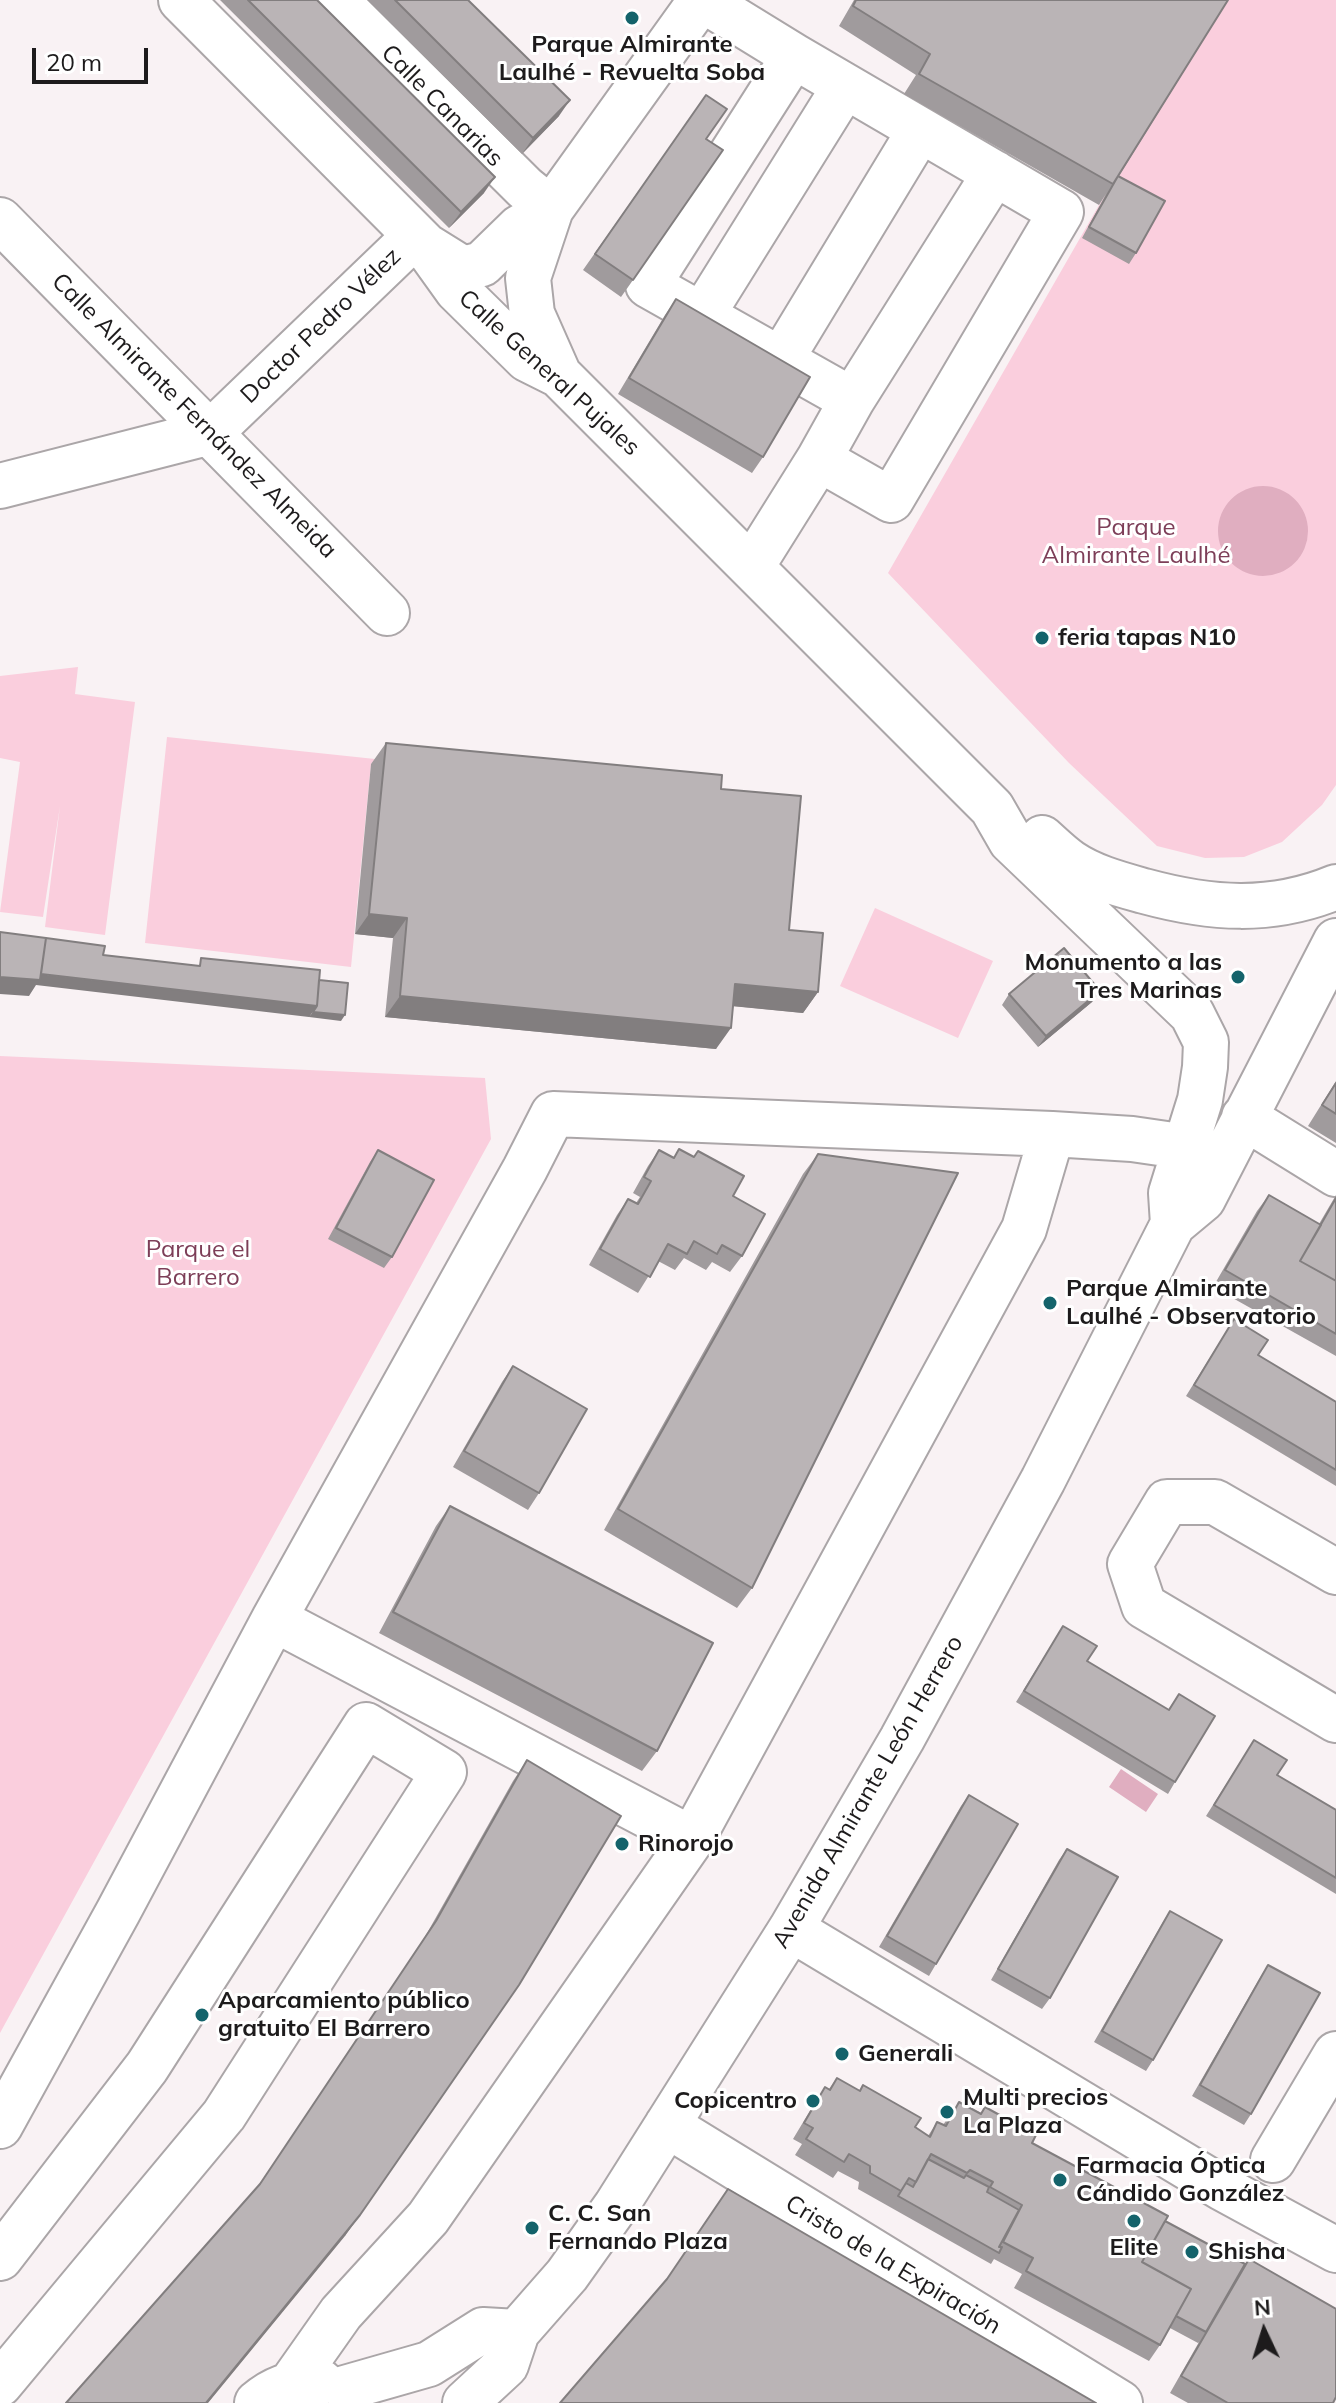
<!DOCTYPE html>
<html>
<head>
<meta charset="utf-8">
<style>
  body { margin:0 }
  #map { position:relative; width:1336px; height:2403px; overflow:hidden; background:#f9f2f4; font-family:Mulish,sans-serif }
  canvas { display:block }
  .north { position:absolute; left:1224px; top:2291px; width:80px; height:80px; -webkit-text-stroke:6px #fff; paint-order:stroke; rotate:356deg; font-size:22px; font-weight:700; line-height:32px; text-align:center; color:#1d1b1c }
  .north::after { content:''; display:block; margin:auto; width:28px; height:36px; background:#1d1b1c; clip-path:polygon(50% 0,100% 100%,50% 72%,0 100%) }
  .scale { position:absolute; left:32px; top:48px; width:116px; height:36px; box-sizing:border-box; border:4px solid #1d1b1c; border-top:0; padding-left:10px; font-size:24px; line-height:28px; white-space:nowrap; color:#1d1b1c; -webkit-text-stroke:6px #fff; paint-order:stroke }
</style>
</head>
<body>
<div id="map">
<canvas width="1336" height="2403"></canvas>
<div class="north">N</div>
<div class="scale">20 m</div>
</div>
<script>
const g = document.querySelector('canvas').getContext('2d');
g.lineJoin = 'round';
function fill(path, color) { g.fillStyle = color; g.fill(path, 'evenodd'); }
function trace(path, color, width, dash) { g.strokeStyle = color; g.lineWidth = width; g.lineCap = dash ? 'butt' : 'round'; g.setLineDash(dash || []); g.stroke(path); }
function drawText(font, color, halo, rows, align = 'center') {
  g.font = font + ' Mulish,sans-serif'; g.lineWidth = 6; g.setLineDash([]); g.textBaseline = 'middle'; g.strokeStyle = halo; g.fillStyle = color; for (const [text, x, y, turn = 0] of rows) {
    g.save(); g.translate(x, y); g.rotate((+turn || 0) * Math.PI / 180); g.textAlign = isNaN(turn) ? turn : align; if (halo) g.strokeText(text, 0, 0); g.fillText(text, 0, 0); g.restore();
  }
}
fill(new Path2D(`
  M1227,0H1336V785L1322,805L1282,842L1244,857L1205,858L1157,846L1069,763L888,573L1099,205Z
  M78,667L75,694L135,702L105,935L45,927L60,806L43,917L0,912L20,762L0,758V676Z
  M167,737L375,759L371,764L351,967L145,943Z
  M875,908L993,961L958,1038L840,986Z
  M0,1056L485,1078L491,1139L0,2033Z`), '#facedd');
fill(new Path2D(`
  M1218 531a45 45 0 1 1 90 0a45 45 0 1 1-90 0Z
  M1121,1769L1158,1794L1146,1812L1109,1787Z`), '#e0aec0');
const minor = new Path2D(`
  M181,0L424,244L457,290L527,359L559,375L992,808L1011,841L1192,1014L1206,1042L1205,1067L1200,1100L1171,1193L1173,1224
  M336,0L525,188L551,209L519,228L482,264L463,269L426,246
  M703,0L794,56
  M0,220L387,613
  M701,317L845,86
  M780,361L920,130
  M559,375L532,314L528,278L551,209L701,0
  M852,400L995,173
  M0,486L211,432L415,236
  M752,566L819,459L891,500L1061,212L794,56L648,285L852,400L819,459
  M1042,838C1051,846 1060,855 1070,862C1092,877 1119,884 1144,891C1210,909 1271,914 1336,887
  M1244,1117L1336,1174
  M1336,1572L1215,1502H1167L1130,1564L1144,1606L1336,1720
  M274,1619L692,1839
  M791,1929L1222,2188L1336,2250
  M667,2125L1120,2403
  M0,2126L118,1912L274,1619L525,1169L553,1114L1052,1134L1132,1139L1187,1147
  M1273,2160L1336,2054
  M0,2258L147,2067L366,1725L444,1772L224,2115L0,2384
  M291,2384L341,2313L428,2218L692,1839L1024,1229L1052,1134
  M345,2388L429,2364L483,2330L517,2332
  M257,2403C275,2387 297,2381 321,2382
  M465,2403L506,2365L517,2332L567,2275L616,2206L791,1929L902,1739L1043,1480L1173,1224L1203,1199L1336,941`);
trace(minor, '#aba6a8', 48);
trace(minor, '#fff', 44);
fill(new Path2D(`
  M220,0H317L484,193L449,228Z
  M367,0H468L559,116L522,154Z
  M854,0H1228L1119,176L1136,253L1129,264L1082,238L1106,194L1099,205L904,94L916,75L839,26Z
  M706,95V139L633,280L621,297L583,270Z
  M676,299L763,457L752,473L618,394L665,315Z
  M386,743L721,789L818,992L803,1013L733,1006L716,1049L385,1017L393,938L355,934L371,764Z
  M1100,991L1092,1002L1038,1047L1002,1005L1009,994Z
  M1336,1081V1143L1308,1126Z
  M378,1150L392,1257L384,1268L328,1239L370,1162Z
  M659,1150L733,1196L742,1256L730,1272L712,1262L706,1270L684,1258L675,1270L658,1261L638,1293L589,1265L617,1215L628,1199L636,1203L640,1197L633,1193L648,1166Z
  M818,1154L752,1588L737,1608L604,1530L803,1174Z
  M1269,1195L1319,1224L1336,1195V1356L1213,1287L1257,1211Z
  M1234,1319L1258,1355L1336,1402V1486L1186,1396Z
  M513,1366L539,1493L528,1510L453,1467L502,1382Z
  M450,1506L657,1751L642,1771L379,1633L436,1526Z
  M1063,1626L1087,1661L1168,1710L1179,1694L1175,1782L1168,1794L1016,1702Z
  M1254,1740L1277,1775L1336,1810V1894L1206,1816Z
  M527,1760L345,2236L258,2187L422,1942L513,1781Z
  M969,1795L936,1964L929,1976L879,1947L961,1806Z
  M1067,1849L1050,1998L1042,2009L991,1980L1059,1860Z
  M1170,1911L1153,2060L1146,2071L1094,2042L1163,1922Z
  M1268,1965L1251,2114L1244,2125L1192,2096L1261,1976Z
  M837,2078L859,2091L863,2085L915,2127L928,2136L937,2122L943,2125L959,2102L981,2113L985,2107L1032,2143L1165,2221L1333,2403H1188L1170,2393L1199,2342L1198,2343L1170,2328L1160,2345L1149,2361L1014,2288L1022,2274L994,2259L991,2264L858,2189L859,2182L838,2171L833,2178L795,2155L802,2144L793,2139L814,2104L825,2087L829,2089Z`), '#a09b9d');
fill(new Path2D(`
  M570,100L559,116L522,154L533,138Z
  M495,177L484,193L449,228L461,212Z
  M369,914L407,918L393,938L355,934Z
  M38,974L317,1006L309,1017L36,985L29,996L0,994V977Z
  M735,984L818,992L803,1013L721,1005Z
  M1100,991L1092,1002L1038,1047L1046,1036Z
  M400,996L731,1028L716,1049L385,1017Z
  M313,1012L345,1015L341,1021L309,1017Z
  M360,2215L345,2236L208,2403H206Z`), '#827e7f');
const building = new Path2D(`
  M248,0H317L495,177L461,212Z
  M395,0H468L570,100L533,138Z
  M856,0H1228L1113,184L919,74L930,54L853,6Z
  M706,95L727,109L706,139L723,150L633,280L595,254Z
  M1118,176L1165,201L1136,253L1089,227Z
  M676,299L810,377L763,457L629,378Z
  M386,743L722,775L721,789L801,796L789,930L823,933L818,992L735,984L731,1028L400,996L407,918L369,914Z
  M0,932L46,938L40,980L0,977Z
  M46,938L105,946L103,955L200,966L201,958L320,970L317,1006L41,974Z
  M1064,948L1100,991L1046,1036L1009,994Z
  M319,980L348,983L345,1015L313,1012L317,1006Z
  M1336,1083V1114L1322,1105Z
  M679,1149L694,1157L698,1151L744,1176L733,1196L765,1214L742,1256L722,1245L717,1254L694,1241L687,1254L668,1244L650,1277L600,1249L628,1199L638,1204L651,1181L644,1177L659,1150L674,1158Z
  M378,1150L434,1180L392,1257L336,1228Z
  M818,1154L958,1173L752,1588L618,1509Z
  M1269,1195L1321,1225L1300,1261L1336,1281V1334L1225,1270Z
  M1336,1198V1281L1300,1261Z
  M1234,1319L1268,1340L1258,1355L1336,1402V1470L1194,1385Z
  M513,1366L587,1409L539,1493L464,1451Z
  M450,1506L713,1643L657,1751L393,1612Z
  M1063,1626L1097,1646L1087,1661L1169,1710L1179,1694L1215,1716L1175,1782L1024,1691Z
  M1254,1740L1287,1760L1277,1775L1336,1810V1878L1214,1805Z
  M527,1760L621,1816L519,1985L360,2215L206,2403H66L260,2184L436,1921Z
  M969,1795L1018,1824L936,1964L887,1936Z
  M1067,1849L1118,1877L1050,1998L998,1969Z
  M1170,1911L1222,1940L1153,2060L1102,2031Z
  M1268,1965L1320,1993L1251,2114L1200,2085Z
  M837,2078L860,2091L863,2085L921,2118L915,2127L930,2137L937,2122L946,2126L959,2102L981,2114L985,2107L1036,2135L1032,2143L1168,2216L1142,2262L1191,2289L1160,2345L1026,2271L1033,2258L1003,2242L1022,2205L990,2187L993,2182L970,2170L967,2173L931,2154L916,2182L909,2178L901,2191L870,2173V2166L849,2154L844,2162L806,2139L813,2128L804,2123L825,2087L830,2090Z
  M928,2159L964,2178L966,2175L989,2187L987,2192L1019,2210L999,2247H1002L999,2253L898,2196L906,2183L913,2187Z
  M728,2189L1096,2403H560L667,2279Z
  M1165,2221L1245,2264L1206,2332L1176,2316L1191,2289L1142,2262Z
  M1249,2259L1336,2309V2397L1333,2403H1228L1181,2376Z`);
fill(building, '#bab4b6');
trace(building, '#827e7f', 2);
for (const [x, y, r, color] of [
  [632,18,8,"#14636b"],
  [1042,638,8,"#14636b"],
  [1238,977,8,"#14636b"],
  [1050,1303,8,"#14636b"],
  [622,1844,8,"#14636b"],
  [202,2015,8,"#14636b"],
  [842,2054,8,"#14636b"],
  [813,2101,8,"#14636b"],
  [947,2112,8,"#14636b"],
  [1060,2180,8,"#14636b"],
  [1134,2221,8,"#14636b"],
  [532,2228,8,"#14636b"],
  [1192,2252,8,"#14636b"]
]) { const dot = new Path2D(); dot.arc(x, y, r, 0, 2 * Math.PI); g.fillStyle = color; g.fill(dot); trace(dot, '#fff', 3); }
drawText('bold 24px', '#1d1b1c', '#fff', [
  ["Parque Almirante",632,45,"center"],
  ["Laulhé - Revuelta Soba",632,73,"center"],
  ["feria tapas N10",1058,638],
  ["Monumento a las",1222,963,"right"],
  ["Tres Marinas",1222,991,"right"],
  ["Parque Almirante",1066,1289],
  ["Laulhé - Observatorio",1066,1317],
  ["Rinorojo",638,1844],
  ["Aparcamiento público",218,2001],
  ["gratuito El Barrero",218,2029],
  ["Generali",858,2054],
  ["Multi precios",963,2098],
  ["La Plaza",963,2126],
  ["Copicentro",797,2101,"right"],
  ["Farmacia Óptica",1076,2166],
  ["Cándido González",1076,2194],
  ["C. C. San",548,2214],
  ["Fernando Plaza",548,2242],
  ["Elite",1134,2248,"center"],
  ["Shisha",1208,2252]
], 'left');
drawText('24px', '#1d1b1c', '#fff', [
  ["Calle Canarias",442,106,45],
  ["Doctor Pedro Vélez",321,326,-44],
  ["Calle General Pujales",549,373,42],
  ["Calle Almirante Fernández Almeida",194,416,45],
  ["Avenida Almirante León Herrero",868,1792,-60],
  ["Cristo de la Expiración",893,2265,31]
]);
drawText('24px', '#7d3e58', '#fff', [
  ["Parque",1136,528],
  ["Almirante Laulhé",1136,556],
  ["Parque el",198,1250],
  ["Barrero",198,1278]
]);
</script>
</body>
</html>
